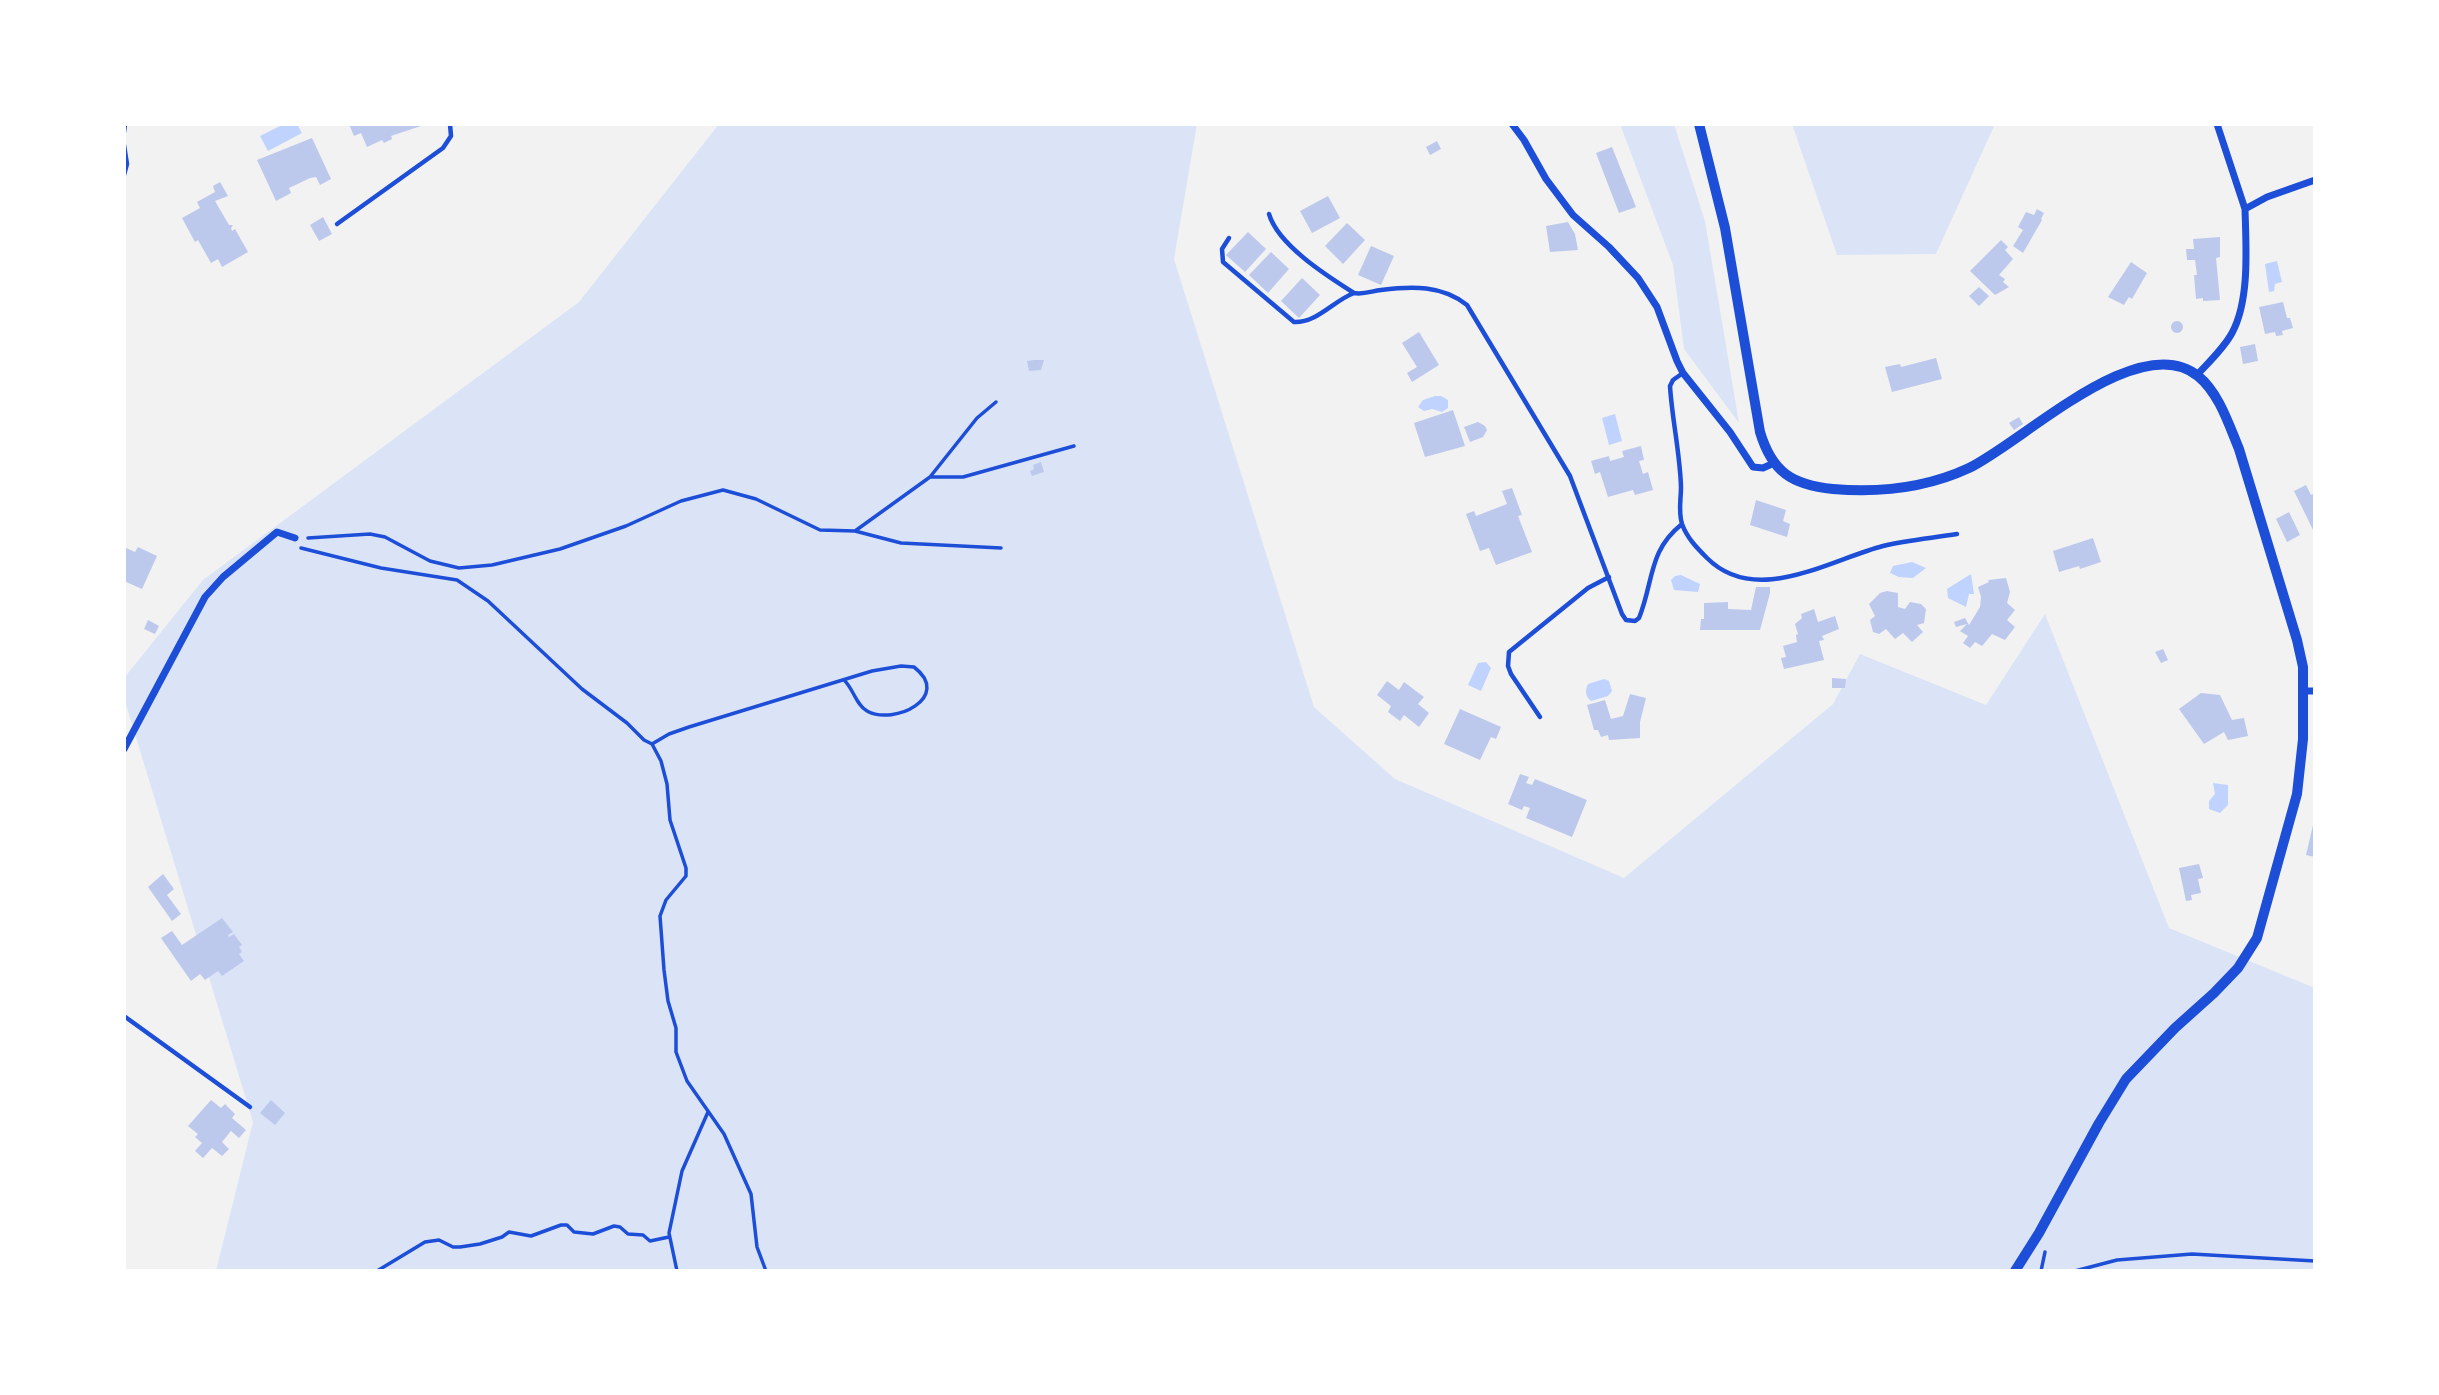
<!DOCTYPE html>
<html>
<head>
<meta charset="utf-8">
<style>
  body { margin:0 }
  #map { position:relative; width:2439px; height:1395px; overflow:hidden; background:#f2f2f2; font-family:"DejaVu Sans",sans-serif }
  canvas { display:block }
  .frame { position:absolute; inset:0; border:126px solid #fff; pointer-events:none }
</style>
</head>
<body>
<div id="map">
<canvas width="2439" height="1395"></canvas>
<div class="frame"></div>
</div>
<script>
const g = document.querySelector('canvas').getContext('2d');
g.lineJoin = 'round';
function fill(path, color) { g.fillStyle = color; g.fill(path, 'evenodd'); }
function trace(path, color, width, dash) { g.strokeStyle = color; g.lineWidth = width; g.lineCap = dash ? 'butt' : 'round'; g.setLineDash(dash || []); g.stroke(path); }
fill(new Path2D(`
  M719,124H1197L1174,259L1314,707L1395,779L1624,878L1833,704L1860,654L1986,705L2045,614L2169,928L2315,988V1271H216L253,1122L124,698V678L203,580L579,302Z
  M1620,124H1674L1705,221L1739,423L1684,349L1673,265Z
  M1792,124H1995L1936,254L1837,255Z`), '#dbe4f7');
fill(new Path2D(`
  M284,124H297L302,133L268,151L260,136Z
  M2277,261L2282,282L2275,284L2274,291L2269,292L2265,264Z
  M1435,396H1441L1448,400V408L1442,412L1432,409L1424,411L1418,407L1423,400Z
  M1615,414L1622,441L1609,445L1602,418Z
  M1912,562L1926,568L1913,578L1899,577L1890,573L1893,566Z
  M1971,574L1974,594H1969L1966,607L1948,598L1947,589Z
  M1681,575L1700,584L1698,592L1674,590L1671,580L1675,576Z
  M1486,662L1491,668L1481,691L1468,685L1478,663Z
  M1604,679L1609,681L1612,691L1608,696L1591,701C1585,696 1585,691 1588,684Z
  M2213,783L2228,785V805L2220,813L2209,809V801L2215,794Z`), '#bfd3fe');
fill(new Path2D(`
  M349,124H420L421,126L391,136L392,139L384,143L382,140L367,147L361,133L354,136Z
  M312,138L331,179L320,185L316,177L310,178L289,188L291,193L276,201L257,160Z
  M1437,141L1441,149L1430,155L1426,147Z
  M1612,147L1636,207L1619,213L1596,153Z
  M220,182L228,196L215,201L229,225H233L231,228L232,231L235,229L248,252L222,267L218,259L211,263L198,240L195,242L182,218L200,208L197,202L215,192L213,186Z
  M1328,196L1340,218L1312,233L1300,211Z
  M2037,209L2044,213L2041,219L2042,220L2023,253L2013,246L2023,230L2018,227L2026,212L2034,215Z
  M323,217L332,234L319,241L310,225Z
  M1568,222L1575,234L1578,250L1550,252L1546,226Z
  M1347,223L1365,240L1343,264L1325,246Z
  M1248,232L1266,249L1245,272L1226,255Z
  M2220,237V257L2216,258L2220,300L2203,301V298L2196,299L2194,275H2197L2195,260H2187L2186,249H2194L2193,239Z
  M2001,240L2008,247L2005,250L2013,259L1999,275L2005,279L2003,282L2009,287L1995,295L1970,271Z
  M1371,246L1394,256L1381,285L1358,275Z
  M1271,252L1289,269L1268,293L1249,275Z
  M2131,262L2147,273L2132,299L2129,297L2124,305L2108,297Z
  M1302,278L1320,295L1299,318L1281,301Z
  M1979,287L1989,296L1979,306L1969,296Z
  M2283,302L2287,318H2290L2293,328L2282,331L2283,335L2276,336L2275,332L2265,334L2259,307Z
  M2171 327a6 6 0 1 1 12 0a6 6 0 1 1-12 0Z
  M1419,332L1439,365L1412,382L1407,373L1417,367L1402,343Z
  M2255,344L2258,361L2243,364L2240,347Z
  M1936,358L1942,379L1892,392L1885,367L1900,364L1901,367Z
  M1034,360H1044L1041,370L1029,371L1027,361Z
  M1453,410L1465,446L1425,457L1414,423Z
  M2019,417L2023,424L2014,430L2009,423Z
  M1478,422L1485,426L1487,430L1483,437L1470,442L1464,427Z
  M1641,446L1644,460L1639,461L1643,474L1648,472L1653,490L1635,495L1633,490L1608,497L1600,472L1595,474L1591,461L1609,456L1610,461L1624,457L1622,451Z
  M1041,462L1044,472L1032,476L1030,471L1034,469L1033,465Z
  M2306,485L2311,495L2315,493V534L2294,491Z
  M1512,488L1522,515L1518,516L1532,552L1496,565L1489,548L1480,551L1466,514L1474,511L1476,516L1507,504L1502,491Z
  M1756,500L1786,510L1783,521L1790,524L1787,537L1750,525Z
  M2289,512L2300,535L2287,542L2276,519Z
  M2093,538L2101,562L2080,569L2079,566L2059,572L2053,551Z
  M124,547L135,552L138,547L157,556L142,589L124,581Z
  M2006,578L2010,592L2007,603L2015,610L2007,620L2015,627L2005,640L1992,634L1982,646L1975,642L1970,648L1963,643L1968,636L1960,631L1967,624L1956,627L1954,622L1965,618L1969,625L1980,607L1981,597L1978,587L1989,582L1988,580Z
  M1756,587H1770V593L1760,630H1700L1701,619H1704V603L1728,602V609L1751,610Z
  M1887,591L1898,593V607L1905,609L1910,602L1921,604L1926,609L1924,623L1917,625L1923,632L1912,642L1903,633L1895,639L1886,629L1879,634L1873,632L1870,620L1875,616L1869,604L1880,593Z
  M1814,609L1818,622L1835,616L1839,629L1822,636L1824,640L1819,641L1824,660L1784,669L1781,658L1786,657L1783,646L1797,642L1796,635L1798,634L1795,624L1802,618L1801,614Z
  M148,620L159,626L155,634L144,629Z
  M2163,649L2168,660L2161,663L2155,652Z
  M1832,678L1846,679L1845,688H1832Z
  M1387,681L1399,690L1404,682L1424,697L1418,704L1429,713L1419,727L1404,715L1400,721L1388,712L1391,706L1377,695Z
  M2201,693L2220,695L2232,720L2244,718L2248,736L2228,740L2224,732L2204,744L2179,709Z
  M1630,694L1646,698L1640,722V738L1609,740L1608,735L1601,737L1598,730H1594L1587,705L1605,700L1611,719L1623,716Z
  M1460,709L1501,727L1496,739L1491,737L1480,760L1444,744Z
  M1520,774L1529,777L1526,783L1532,785L1535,779L1587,800L1572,837L1526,818L1530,808L1524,806L1522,810L1508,804Z
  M2314,821H2315V857L2306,855Z
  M2199,864L2203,878L2198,879L2201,893L2191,895L2192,900L2186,901L2179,868Z
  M163,874L174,889L167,895L181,914L172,921L148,887Z
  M222,918L233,932L228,935L229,937L234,934L242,945L239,947L242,952L239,954L244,961L222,976L218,971L205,980L200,974L191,981L161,938L172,931L182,945Z
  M211,1100L221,1108L225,1104L235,1114L232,1118L246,1130L239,1138L231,1131L222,1142L229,1149L222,1156L212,1148L203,1158L195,1151L202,1143L195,1137L198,1134L188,1126Z
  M271,1100L285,1113L275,1125L260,1113Z`), '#bdc9ec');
trace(new Path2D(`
  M930,477H963L1074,446
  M855,531L901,543L1001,548
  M308,538L370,534L385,537L430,561L459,568L492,565L560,549L626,526L681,501L723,490L756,499L820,530L855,531L930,477L977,418L996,402
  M301,548L381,568L457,580L488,601L582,689L627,723L644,740L652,744L661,761L667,784L670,820L686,868V876L666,900L660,916L664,970L668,1001L676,1028V1052L687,1081L724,1134L751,1194L757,1247L766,1271
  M652,744L669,734L689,727L872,671L901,666L914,667C953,697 894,726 867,711C856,705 853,688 844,680
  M377,1271L425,1242L439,1240L453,1247H460L480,1244L502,1237L509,1232L531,1236L561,1225H567L574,1232L593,1234L614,1226L620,1227L628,1234L643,1235L650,1241L669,1237
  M677,1271L669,1233L682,1171L708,1112
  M2041,1271L2045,1252
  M2075,1271L2117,1260L2192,1254L2315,1261`), '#1d4ed8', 3.5);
trace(new Path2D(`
  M124,132L125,124
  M124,145L127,164L124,175
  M1269,214C1278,245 1327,276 1354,293C1363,295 1372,291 1381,290C1412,286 1442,285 1467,305L1570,476L1622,614L1626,620L1635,621L1639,618C1654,581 1648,551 1682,524
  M337,224L443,148L451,136L450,124
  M1229,238L1222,249L1223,262L1294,322C1317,323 1333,301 1354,293
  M1683,373L1673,380L1670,386C1672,419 1680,453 1681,487C1681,500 1678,511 1682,524C1687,538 1697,548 1707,558C1756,607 1829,560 1883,546C1907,540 1933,538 1957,534
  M1540,717L1511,674L1508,666L1509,652L1588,588L1609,577
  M124,1016L250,1107`), '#1d4ed8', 4.5);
trace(new Path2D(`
  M1512,124L1524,140L1546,179L1573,215L1609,247L1638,278L1657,307L1677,361L1683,373L1730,432L1753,467L1763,468L1774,463
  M2217,124L2245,209
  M2197,375C2209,362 2224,348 2232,333C2250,300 2246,247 2245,209L2267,197L2315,180
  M2303,691H2315
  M124,749L205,597L223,577L277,532L295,538`), '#1d4ed8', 7);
trace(new Path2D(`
  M1699,124L1725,228L1760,432C1772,472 1792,485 1833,489C1880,493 1926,488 1969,468C2023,442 2139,328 2198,376C2219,393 2229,425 2239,449L2297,640L2303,667V739L2297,794L2257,938L2238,968L2214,993L2175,1028L2126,1079L2099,1123L2039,1233L2015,1271`), '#1d4ed8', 10);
</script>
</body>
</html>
